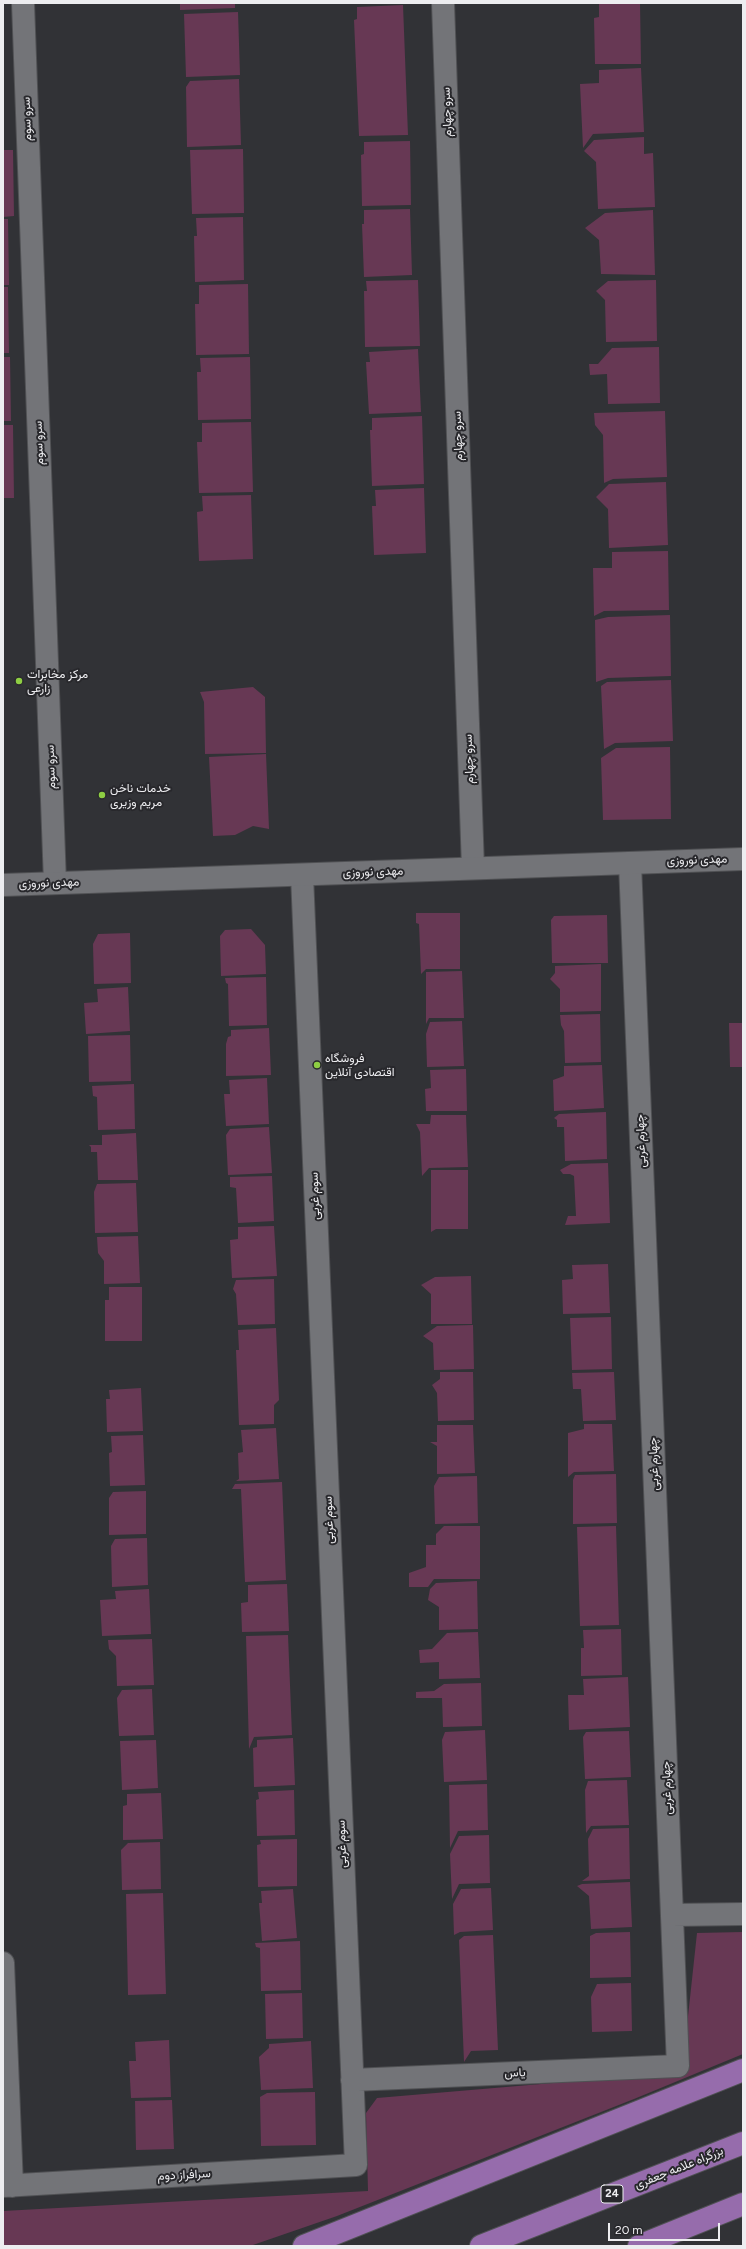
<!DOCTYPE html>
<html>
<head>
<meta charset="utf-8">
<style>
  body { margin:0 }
  #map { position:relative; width:746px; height:2249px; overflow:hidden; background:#313236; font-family:Figtree,sans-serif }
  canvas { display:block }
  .frame { position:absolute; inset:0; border:4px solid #ededf0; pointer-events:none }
  .scale { position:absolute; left:608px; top:2223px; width:112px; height:18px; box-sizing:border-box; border:2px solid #ededf0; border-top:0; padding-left:5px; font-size:12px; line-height:14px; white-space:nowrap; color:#ededf0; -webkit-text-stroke:3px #28282c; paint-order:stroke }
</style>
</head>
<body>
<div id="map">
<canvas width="746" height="2249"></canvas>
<div class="frame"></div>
<div class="scale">20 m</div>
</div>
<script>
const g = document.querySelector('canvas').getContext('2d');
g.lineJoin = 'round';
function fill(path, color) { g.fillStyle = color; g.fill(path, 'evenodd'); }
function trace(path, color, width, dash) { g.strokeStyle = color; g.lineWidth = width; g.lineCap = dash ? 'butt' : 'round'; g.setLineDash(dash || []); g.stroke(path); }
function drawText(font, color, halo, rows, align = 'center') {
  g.font = font + ' Figtree,Vazirmatn,sans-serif'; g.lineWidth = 4; g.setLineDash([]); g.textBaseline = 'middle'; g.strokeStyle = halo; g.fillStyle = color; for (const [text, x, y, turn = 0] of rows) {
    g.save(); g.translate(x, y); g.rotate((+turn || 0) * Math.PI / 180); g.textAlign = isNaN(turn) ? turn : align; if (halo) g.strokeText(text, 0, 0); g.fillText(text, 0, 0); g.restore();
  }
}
fill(new Path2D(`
  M180,3H235V8L180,10Z
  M640,3L641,64H595L594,18L599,17V4Z
  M403,5L408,135L359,136L354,20L357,19V7Z
  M238,12L240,75L186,77L184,14Z
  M641,68L644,132L593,134L583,148L580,84L599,83V70Z
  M239,79L241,145L187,147L186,87L190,81Z
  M644,137V154L653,153L655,207L598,209L596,162L584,151L594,140Z
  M410,141L411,205L362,206L361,155L364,154V142Z
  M243,149L244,213L192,214L190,150Z
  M3,150H13L14,216L3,217Z
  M410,209L412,275L364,277L362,224H364V210Z
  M653,210L655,275L601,274L599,240L585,228L605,213Z
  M243,217L244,280L195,282L194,236H197L196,218Z
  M8,219L9,285H3V219Z
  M418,280L420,346L365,347L364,291H367L366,281Z
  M656,280L657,341L606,342L605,300L596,291L608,281Z
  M248,284L249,354L196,355L195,304H199V285Z
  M3,287H8L9,353H3Z
  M659,347L660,403L608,404L607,374L590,375L589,364H598L612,348Z
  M418,349L421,412L369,414L366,362H370L369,352Z
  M3,357H10L11,421H3Z
  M250,357L251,419L198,420L197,372H201L200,358Z
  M665,411L667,477L613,479L604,483L603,435L595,425L594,413Z
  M422,416L424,484L372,486L370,430H372V418Z
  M251,422L253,492L199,493L197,442H202V423Z
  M3,425H13L14,498H3Z
  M666,482L668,545L609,548L608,509L596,497L609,484Z
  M424,488L426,553L374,555L372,506H376L375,490Z
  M251,495L253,559L199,561L197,512L203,511L202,496Z
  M668,551L669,610L604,611L594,616L593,568H612V552Z
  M670,615L671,676L608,678L596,682L595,620L608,617Z
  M671,680L673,741L615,743L604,749L601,686L607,682Z
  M253,687L265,697L266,753L205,754L204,702L200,692Z
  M670,747L671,819L603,820L601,758L616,748Z
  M266,754L269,829L253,826L235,835L213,836L209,757Z
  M416,913H460V969H426L421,974L419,924L416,923Z
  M607,915L608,963H552L551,920L554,916Z
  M251,929L265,945L266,974L221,976L220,936L225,930Z
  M130,933L131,983L94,984L93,944L98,934Z
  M601,964V1011L560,1012V989L550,979L555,973V966Z
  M462,971L464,1018H429L426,1024V972Z
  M266,977L267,1025L229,1026L228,984L226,983L225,978Z
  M128,987L130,1031L86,1034L84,1003L98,1002L97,989Z
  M600,1014L601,1062L565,1063L564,1031L561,1025L560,1015Z
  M462,1021L464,1066L427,1067L426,1034L430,1022Z
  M729,1023H743V1067H730Z
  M269,1028L271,1075L226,1076V1044L228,1037L231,1036V1030Z
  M130,1035L131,1081L89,1082L88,1036Z
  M602,1065L604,1108L554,1111L553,1080L564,1076V1066Z
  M466,1069L467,1111H426L425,1089L431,1088L430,1070Z
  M267,1078L269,1124L226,1126L224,1094H230L229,1080Z
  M134,1084L135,1129L98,1130L97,1097L93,1096L92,1086Z
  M606,1112L607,1159L565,1161L564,1127H557V1120L554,1118L559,1114Z
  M431,1115H466L468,1167L429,1168L422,1176L420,1132L416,1124H430Z
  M269,1127L272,1173L228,1175L226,1135L230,1129Z
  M136,1133L138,1180H98L97,1152H91V1147L89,1145H102V1135Z
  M608,1163L610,1223L565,1225L568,1216H576L574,1176L570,1174H563L560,1170L571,1164Z
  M431,1170H468V1229H436L431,1232Z
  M272,1176L274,1221L238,1223L236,1188L230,1187V1177Z
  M136,1183L138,1232L95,1233L94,1192L97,1184Z
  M274,1226L277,1276L232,1278L230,1240L238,1239V1227Z
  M138,1236L140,1283L104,1284V1261L98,1253L97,1237Z
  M608,1264L610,1313L563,1314L562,1280L573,1279L572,1265Z
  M471,1276L472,1324H431V1294L421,1285L435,1277Z
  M274,1279L275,1324L238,1325L236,1294L233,1289L236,1280Z
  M109,1287H142V1341H105V1300H109Z
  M611,1317L612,1369L572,1370L570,1318Z
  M473,1325L474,1369L434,1370L433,1343L423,1336L437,1326Z
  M276,1328L279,1400L274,1405V1424L239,1425L236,1350H239L238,1330Z
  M440,1372H473L474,1420L438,1421L437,1393L432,1385L440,1379Z
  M614,1372L616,1420L583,1421L581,1389H573L572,1373Z
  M141,1388L143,1431L107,1432L106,1399H110L109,1390Z
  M584,1424H612L614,1471L574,1472L568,1477V1433L584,1429Z
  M437,1425H473L475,1473L437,1474V1446L430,1442H437Z
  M276,1428L279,1479L236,1481L239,1479L238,1453L243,1452L241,1430Z
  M143,1435L145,1485L110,1486L109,1453L112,1452L111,1436Z
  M616,1474L617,1523L573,1524V1480L575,1475Z
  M477,1476L478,1523L435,1524L434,1486L439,1477Z
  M282,1482L286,1580L245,1582L241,1489H232L235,1484Z
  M146,1491V1534L109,1535V1498L113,1492Z
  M444,1526H480V1579H434L428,1587H409V1573L426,1567V1545H436V1534Z
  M616,1526L619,1625L580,1626L577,1527Z
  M147,1538L148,1585L112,1587L111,1546L115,1539Z
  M477,1581L478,1629L439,1630V1607L428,1600L430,1589L436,1583Z
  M287,1584L289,1631L242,1632L241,1603L248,1602V1585Z
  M149,1589L151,1634L102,1636L100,1600L116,1599L115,1591Z
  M621,1629L622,1675L581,1676V1648H584L583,1630Z
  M478,1632L480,1678L439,1679V1662L420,1663L419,1650L432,1649L447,1633Z
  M288,1635L292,1735L254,1737L249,1749L246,1636Z
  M152,1639L154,1685L117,1686L116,1656L109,1649L108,1640Z
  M628,1677L630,1727L569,1730L568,1695H584L583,1679Z
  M481,1683L482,1726L443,1727L442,1698H416V1692L434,1691L444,1684Z
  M152,1689L154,1735L119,1736L117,1698L122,1690Z
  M485,1730L487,1780L444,1782L442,1740L445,1732Z
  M629,1731L631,1777L585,1779L583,1737L586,1732Z
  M293,1738L295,1785L254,1787L253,1748L257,1747V1740Z
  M156,1740L158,1788L122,1790L120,1741Z
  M627,1780L629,1825L591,1826L586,1833L585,1790L588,1781Z
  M487,1784L488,1830L458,1831L450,1848L449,1785Z
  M294,1790L295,1835L257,1836L256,1800L259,1799L258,1792Z
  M161,1793L163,1839L123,1840V1806L127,1805V1794Z
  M629,1828L630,1879L582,1881L589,1876L588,1839L593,1829Z
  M489,1835L490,1883L459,1884L452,1899L450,1854L459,1836Z
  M297,1839V1886L258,1887L257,1845L261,1844L260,1840Z
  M160,1842L161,1889L122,1890L121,1850L128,1843Z
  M630,1882L632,1927L591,1929L589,1896L577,1886L582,1884Z
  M491,1888L493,1930L460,1932L454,1935L453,1904L461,1889Z
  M293,1889L297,1938L262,1941L259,1903H262L261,1891Z
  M163,1893L166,1994L128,1995L126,1894Z
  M630,1932L631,1977L590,1978V1936L596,1933Z
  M743,1932V2054L634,2099L337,2216L250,2246H3V2211L368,2191L366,2113L377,2098L682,2072L697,1933Z
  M493,1935L498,2050L471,2051L464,2062L459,1940L464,1936Z
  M300,1941L301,1990L261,1991L260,1948L256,1947L255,1943Z
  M631,1983L632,2031L592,2032L591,1997L597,1984Z
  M302,1993L303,2038L266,2039L265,1994Z
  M169,2040L171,2097L131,2098L129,2061H136L135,2042Z
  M311,2041L313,2088L261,2090L259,2057L269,2048V2044Z
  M315,2092L316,2145L261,2146L260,2097L267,2093Z
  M172,2100L174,2149L136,2150L135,2101Z`), '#673854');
const minor = new Path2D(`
  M23,3L55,883
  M443,3L473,868
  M672,1915L743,1914
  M3,1963L12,2186
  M352,2080L678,2066L630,863
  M3,2186L356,2165L302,875`);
const tertiary = new Path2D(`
  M3,885L743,859`);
const trunk = new Path2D(`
  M304,2246L743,2070
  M481,2246L743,2143
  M639,2246L743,2204`);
trace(minor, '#505154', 24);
trace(tertiary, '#505154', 24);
trace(trunk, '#505154', 24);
trace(minor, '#737478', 22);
trace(tertiary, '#737478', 22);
trace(trunk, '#966cac', 22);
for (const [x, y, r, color] of [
  [19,681,4,"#8ece43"],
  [102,795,4,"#8ece43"],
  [317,1065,4,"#8ece43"]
]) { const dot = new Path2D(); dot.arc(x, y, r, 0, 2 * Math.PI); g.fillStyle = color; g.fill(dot); trace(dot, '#28282c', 1.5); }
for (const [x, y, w] of [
  [612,2194,22]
]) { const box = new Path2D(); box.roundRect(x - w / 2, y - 9, w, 18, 3); g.fillStyle = '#28282c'; g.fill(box); trace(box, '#ededf0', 1); }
drawText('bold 11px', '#ededf0', null, [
  ["24",612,2194]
]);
drawText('12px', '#ededf0', '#28282c', [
  ["سرو چهارم",447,112,-92],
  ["سرو سوم",27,119,-92],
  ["سرو چهارم",458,436,-92],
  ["سرو سوم",39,443,-92],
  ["سرو چهارم",469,759,-92],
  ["سرو سوم",51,767,-92],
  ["مهدی نوروزی",697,860,-2],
  ["مهدی نوروزی",373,872,-2],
  ["مهدی نوروزی",49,883,-2],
  ["چهارم غربی",641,1141,-92],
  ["سوم غربی",315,1196,-92],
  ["چهارم غربی",654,1464,-92],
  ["سوم غربی",329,1520,-92],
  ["چهارم غربی",667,1788,-92],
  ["سوم غربی",342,1844,-92],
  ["یاس",515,2073,-2],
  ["بزرگراه علامه جعفری",679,2168,-22],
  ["سرافراز دوم",184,2175,-3]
]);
drawText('12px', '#ededf0', '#28282c', [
  ["مرکز مخابرات",27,674],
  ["زارعی",27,688],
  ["خدمات ناخن",110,788],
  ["مریم وزیری",110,802],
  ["فروشگاه",325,1058],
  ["اقتصادی آنلاین",325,1072]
], 'left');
</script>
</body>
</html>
